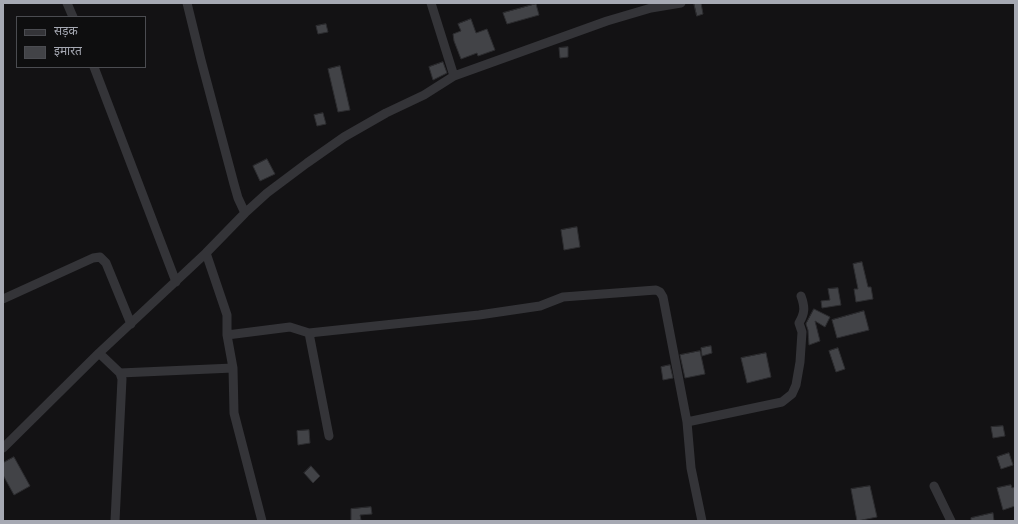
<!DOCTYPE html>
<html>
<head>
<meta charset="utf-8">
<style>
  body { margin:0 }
  #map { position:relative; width:1018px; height:524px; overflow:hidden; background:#131214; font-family:"Work Sans","Noto Sans Devanagari",sans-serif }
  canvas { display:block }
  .frame { position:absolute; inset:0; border:4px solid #a6a9b3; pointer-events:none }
  .legend { position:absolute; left:16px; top:16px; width:130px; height:52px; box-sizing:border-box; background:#0e0e0f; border:1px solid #4b4c51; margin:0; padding:5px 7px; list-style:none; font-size:12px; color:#a6a9b3 }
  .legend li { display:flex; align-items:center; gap:8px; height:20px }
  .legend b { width:20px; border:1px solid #4b4c51 }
</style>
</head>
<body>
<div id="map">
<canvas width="1018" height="524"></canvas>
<div class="frame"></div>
<ul class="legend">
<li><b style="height:5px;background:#343438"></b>सड़क</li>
<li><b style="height:11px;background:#424347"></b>इमारत</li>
</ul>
</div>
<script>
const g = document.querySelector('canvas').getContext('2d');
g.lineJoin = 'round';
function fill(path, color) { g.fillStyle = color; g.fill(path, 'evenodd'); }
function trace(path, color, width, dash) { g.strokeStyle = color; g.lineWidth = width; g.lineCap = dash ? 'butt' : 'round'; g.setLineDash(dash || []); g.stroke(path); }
const building = new Path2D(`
  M694,3H701L703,14L697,16Z
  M536,4L539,15L507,24L503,13Z
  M471,19L476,33L487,29L495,50L478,56L477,53L461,59L454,41L453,34L461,31L458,24Z
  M326,24L328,32L318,34L316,26Z
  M568,47V57L560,58L559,48Z
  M443,62L447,73L433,80L429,67Z
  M340,66L350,110L338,112L328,69Z
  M323,113L326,124L317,126L314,115Z
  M267,159L275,174L260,181L253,166Z
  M577,227L580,247L564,250L561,230Z
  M862,262L868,287H871L873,299L856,302L854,289H858L853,264Z
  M838,288L841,305L822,308L821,301L830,300L828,289Z
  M814,309L830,317L825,327L815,321L820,341L809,345L808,330L806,324Z
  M864,311L869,330L837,338L832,320Z
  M711,346L712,353L702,356L701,348Z
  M838,348L845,369L836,372L829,351Z
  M700,351L705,374L685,378L680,355Z
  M766,353L771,377L747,383L741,358Z
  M670,365L673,378L663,380L661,367Z
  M1003,426L1005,436L993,438L991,427Z
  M309,430L310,443L298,445L297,431Z
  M1009,453L1013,465L1001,469L997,457Z
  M14,457L30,486L14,495L3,475V463Z
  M311,466L320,476L313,483L304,473Z
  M1011,485L1012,488L1015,487V506L1003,510L997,488Z
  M870,486L877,517L857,521L851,489Z
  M371,507L372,514L360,515L361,520L351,521V509Z
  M993,513L994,521H971V518Z`);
fill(building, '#424347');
trace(building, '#2d2d30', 1);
trace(new Path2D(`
  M67,3L73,17
  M187,3L201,60L234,184L238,198L245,213
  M431,3L454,76
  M94,67L176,282
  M206,253L227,315V335L233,368L234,413L262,521
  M3,299L93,258L100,257L106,263L131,324
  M309,333L329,436
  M227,335L290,327L309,333L479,315L540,306L563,297L656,290L660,292L663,297L687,422L691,468L702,521
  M99,353L120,373L122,379L115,521
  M120,373L233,368
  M687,422L782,402L792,394L796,385L800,362L802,332L799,323C805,313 805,307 801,296
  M3,448L99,353L206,253L245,213L267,193L307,163L344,137L386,113L424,95L454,76L607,21L651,8L681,3
  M934,486L951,521`), '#343438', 9);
</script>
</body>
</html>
